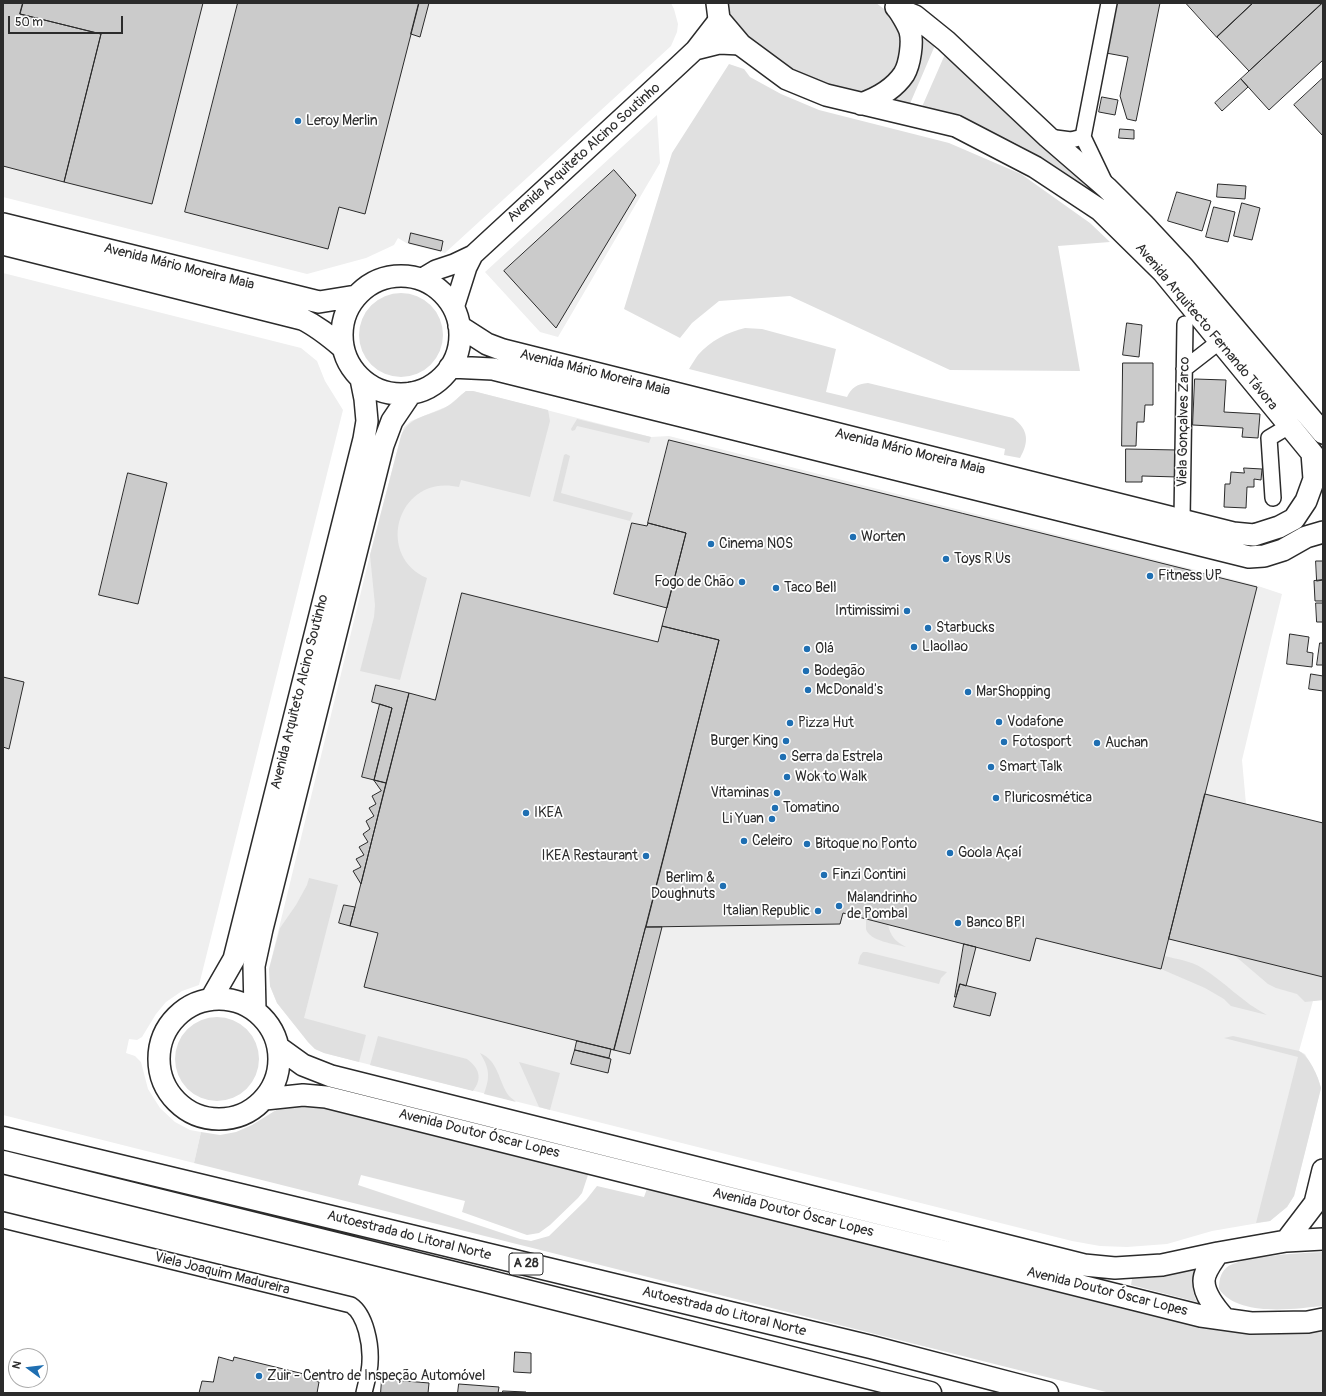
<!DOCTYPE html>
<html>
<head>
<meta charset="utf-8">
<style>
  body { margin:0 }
  #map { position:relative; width:1326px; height:1396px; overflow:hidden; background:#fff; font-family:Pangolin,sans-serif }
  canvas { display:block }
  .frame { position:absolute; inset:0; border:4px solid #2b2b2b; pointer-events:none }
  .north { position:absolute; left:8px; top:1348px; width:40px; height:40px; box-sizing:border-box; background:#fff; border:1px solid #aaa; border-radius:50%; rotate:285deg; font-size:11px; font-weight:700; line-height:16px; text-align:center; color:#2b2b2b }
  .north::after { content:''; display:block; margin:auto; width:14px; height:18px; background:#1f6fb2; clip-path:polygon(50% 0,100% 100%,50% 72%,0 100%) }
  .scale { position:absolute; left:8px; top:16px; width:115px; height:18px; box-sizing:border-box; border:2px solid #2b2b2b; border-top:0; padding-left:5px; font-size:12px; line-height:14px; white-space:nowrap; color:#2b2b2b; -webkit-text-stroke:3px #fff; paint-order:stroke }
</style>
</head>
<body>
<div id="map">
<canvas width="1326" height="1396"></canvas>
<div class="frame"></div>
<div class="north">N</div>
<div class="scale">50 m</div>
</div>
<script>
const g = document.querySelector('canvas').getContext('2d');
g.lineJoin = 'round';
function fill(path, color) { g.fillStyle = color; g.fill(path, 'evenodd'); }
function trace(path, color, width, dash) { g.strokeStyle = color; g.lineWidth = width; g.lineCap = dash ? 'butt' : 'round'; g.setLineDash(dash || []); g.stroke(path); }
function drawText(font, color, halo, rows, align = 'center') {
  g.font = font + ' Pangolin,sans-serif'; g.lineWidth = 3.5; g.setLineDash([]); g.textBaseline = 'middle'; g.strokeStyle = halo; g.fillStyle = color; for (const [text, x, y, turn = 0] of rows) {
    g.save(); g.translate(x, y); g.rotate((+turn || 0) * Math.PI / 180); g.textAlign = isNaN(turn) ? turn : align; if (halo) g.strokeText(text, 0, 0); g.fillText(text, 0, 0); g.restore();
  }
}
fill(new Path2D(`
  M3,3H671L674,9L678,24L677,32L671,46L445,253L408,244L398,238L394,245L366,258L307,274L3,197Z
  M657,115L660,163L558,337L540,332L485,272Z
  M3,273L301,348L317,361L325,381L343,410L199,985L182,991L166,1002L156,1014L142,1037L137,1040L129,1039L126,1053L135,1056L141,1062L148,1089L160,1108L175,1122L190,1130L201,1132L194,1163L3,1115Z
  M466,391H473L651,437L669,436L1255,585L1282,594L1242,760L1246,804L1323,823V1000L1313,1001L1299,1051L1305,1054L1318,1078L1321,1088L1294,1196L1287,1207L1270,1221L1212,1231L1167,1244L1127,1247L1100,1246L1072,1241L359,1062L324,1053L315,1049L308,1042L277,1003L270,986L269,969L370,555L401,436L404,427L411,421L448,406Z`), '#efefef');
fill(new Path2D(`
  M727,3H876L895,17L902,31L900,67L873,90L853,93L819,83L779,62L748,39L734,24Z
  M919,28L936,43L909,106L888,102C918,83 924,63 919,28Z
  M946,52L1134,225C1102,201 1071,175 1037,155C1002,133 961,122 921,109Z
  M729,64L744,69L750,77L781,94L819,110L949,143L1021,174L1090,223L1110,242L1058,246L1080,371L950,370L790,296L719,301L692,323L680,338L624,309L672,153Z
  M359 335a42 42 0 1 1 84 0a42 42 0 1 1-84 0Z
  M745,328L762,329L836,349L826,392L847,397C852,387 857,384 868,383L1013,418C1029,430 1029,442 1020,458L1004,455L1005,449L689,369C692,364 695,359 698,355C710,341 728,332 745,328Z
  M466,391H473L548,410L550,421L530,497L461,480L459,487C398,473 374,555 427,578L400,680L360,671L374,617L375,605L370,555L401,436C410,415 428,417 446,407C454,403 459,396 466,391Z
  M577,419L651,437L649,443L577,426L575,430L572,431L571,429Z
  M566,454L570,456L561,493L633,513L630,521L553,501L564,455Z
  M309,878L338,885L304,1018L366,1035L359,1062L324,1053L315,1049L308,1042L277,1003L270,986L269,969L280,928L296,905L307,885Z
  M866,919L888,924C890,936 896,942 906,947C895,944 869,941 866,929C866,926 866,922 866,919Z
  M863,952H867L947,972L941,978L939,984L858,964L860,956Z
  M1234,955L1323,977V1000L1305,1002L1297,994L1276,988L1268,984Z
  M1164,956C1177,959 1191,961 1202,968C1225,982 1242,1002 1267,1015L1231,1006L1224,999L1205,988L1161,969Z
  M175 1059a42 42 0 1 1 84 0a42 42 0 1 1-84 0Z
  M378,1036L467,1059C479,1068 483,1078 473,1091L370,1065Z
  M1233,1036L1299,1051C1310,1057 1318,1076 1321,1088L1294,1196L1287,1207L1270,1221L1256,1223L1298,1057L1224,1038Z
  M480,1053C499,1061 498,1081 509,1096C511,1098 514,1100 516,1102L484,1094C490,1077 490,1069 480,1053Z
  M519,1062L560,1073L550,1110L539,1107Z
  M305,1102L589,1172L582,1193L578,1198L550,1225L539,1233L527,1235L462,1212L465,1201L361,1175L358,1185L520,1239L531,1241L549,1236L586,1200L597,1186L644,1197L648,1186L1182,1320L1323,1329V1393H1110L194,1163L201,1132L220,1135L236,1132L252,1125L281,1107Z
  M1323,1252V1306C1293,1309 1238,1317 1219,1289C1219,1281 1220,1274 1226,1268C1238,1256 1303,1253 1323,1252Z
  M1195,1269C1192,1283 1191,1289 1197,1302L1131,1285L1132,1279L1160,1277Z`), '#e0e0e0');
const building = new Path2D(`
  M3,3H23L20,14L101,34L64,182L3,166Z
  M23,3H203L152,204L64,182L101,34L20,14Z
  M238,3H419L365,214L339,207L328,249L185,212Z
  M419,3H429L420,37L411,34Z
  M1116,3H1160L1136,121L1127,119L1120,96L1128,57L1106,53Z
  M1186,3H1253L1217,37Z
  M1253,3H1322L1249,71L1217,37Z
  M1323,3V60L1269,110L1241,79Z
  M1323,78V136L1294,105Z
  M1241,79L1248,87L1222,111L1215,103Z
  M1102,97L1118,100L1115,115L1099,112Z
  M1120,129L1134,130V139L1119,138Z
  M614,170L636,195L556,328L504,271Z
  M1218,184L1246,186L1245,199L1217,197Z
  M1177,192L1211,201L1202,231L1168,221Z
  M1242,203L1260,208L1252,240L1234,236Z
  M1214,207L1235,212L1228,242L1206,237Z
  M411,233L443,241L441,251L409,243Z
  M1127,323L1142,325L1139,357L1123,355Z
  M1123,363H1153V405H1145L1144,422H1137L1136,446H1122Z
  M1195,379L1226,380L1224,412L1260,414L1258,438L1242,437L1243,428L1193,425Z
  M669,440L1257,587L1161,969L1036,938L1030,961L843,913L840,924L646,927L719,640L662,626L686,533L648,523Z
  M1126,449L1178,450V477L1142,476V482H1126Z
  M1244,468L1262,469L1261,480L1254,479V487H1247L1246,508L1224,507L1225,484H1230L1231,472L1244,473Z
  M128,473L167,483L138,604L99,595Z
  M632,523L647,526L648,523L686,533L667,608L614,594Z
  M1316,561H1323V580L1317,581Z
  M1323,580V601H1315L1314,581Z
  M462,593L658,642L662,626L719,640L614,1050L364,987L378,933L350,926L355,907L409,693L435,700Z
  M1316,603H1323V622H1317Z
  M1290,634L1309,637L1307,652L1313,653L1312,667L1287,664Z
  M1320,643H1323V665H1317Z
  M1311,674L1323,676V691L1309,689Z
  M3,677L24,682L9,749L3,747Z
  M376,685L409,693L386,783L374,780L392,708L372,702Z
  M380,704L392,708L374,780L362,777Z
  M374,780L386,783L361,884L353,871L361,867L356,859L364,855L359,847L368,842L363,834L370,829L366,821L374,816L369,808L376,804L372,796L381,791Z
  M1205,794L1323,823V977L1169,939Z
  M344,905L355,907L350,926L339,923Z
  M646,927H662L630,1054L614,1050Z
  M964,944L976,947L966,986L960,984L956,997H955Z
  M960,984L996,993L990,1016L954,1007Z
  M577,1041L611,1049L609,1058L575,1050Z
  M575,1050L611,1059L608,1073L571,1064Z
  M515,1352L531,1353V1373L514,1372Z
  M219,1357L233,1361L234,1357L304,1374V1378L319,1382L317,1393H199L202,1381L213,1382Z
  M382,1379L429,1383L428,1393H381Z
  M459,1384L499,1387L498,1393H458Z
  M503,1391L526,1392V1393H503Z`);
fill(building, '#cbcbcb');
trace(building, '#2b2b2b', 1);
const minor = new Path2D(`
  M1048,137L1071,140L1083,137
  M1104,181L1083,137L1109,3
  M1184,369L1220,341
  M1273,498L1269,438L1289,426
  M1182,519L1185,324
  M3,1220L351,1305C366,1315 371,1345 370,1362C370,1372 366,1383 364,1393`);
const tertiary = new Path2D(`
  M695,50L719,44L741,45
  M421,279L436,270L454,264L473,255L679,65L695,50L719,19
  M454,308L467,267L473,255`);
const secondary = new Path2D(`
  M717,3L719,19L741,45L787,79L826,95L956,126L1035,167L1100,210L1163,272L1320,463
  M898,9L915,16L946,41L1048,137L1107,188L1143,224L1184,268L1323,433
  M861,104C878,98 894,89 904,74C910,64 913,42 910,31C908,25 900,11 896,7
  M3,224L319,302L356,296
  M3,244L302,319C317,326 329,336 342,347
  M342 335a59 59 0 1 1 118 0a59 59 0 1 1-118 0Z
  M459,326L487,344L503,350L1233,533L1254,535L1279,527L1294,519L1306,501L1314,479L1312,453
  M450,367L493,369L1249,557L1264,556L1283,550L1306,537L1323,532
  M211,999L234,959L364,439L367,421L365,399L361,379
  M159 1059a60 60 0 1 1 120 0a60 60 0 1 1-120 0Z
  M255,1010L254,966L262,929L383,445L392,421L411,393
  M278,1047L303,1065L331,1076L1084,1265L1115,1268L1162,1265L1218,1253L1286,1241L1323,1239
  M265,1099L303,1095L326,1097L1201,1316L1251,1323L1308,1322L1323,1319
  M1286,1241L1315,1203L1323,1170
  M1218,1253C1213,1261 1204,1271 1204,1281C1204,1295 1216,1309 1225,1319`);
const motorway = new Path2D(`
  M3,1138L871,1347L1047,1393
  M3,1162L486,1281L930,1393`);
trace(minor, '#2b2b2b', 18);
trace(tertiary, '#2b2b2b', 22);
trace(secondary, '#2b2b2b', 24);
trace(motorway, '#2b2b2b', 25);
trace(minor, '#fff', 15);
trace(tertiary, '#fff', 19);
trace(secondary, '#fff', 21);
trace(motorway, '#fff', 22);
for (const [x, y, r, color] of [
  [298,121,4,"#1f6fb2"],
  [853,537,4,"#1f6fb2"],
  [711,544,4,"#1f6fb2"],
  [946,559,4,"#1f6fb2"],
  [1150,576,4,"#1f6fb2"],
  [742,582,4,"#1f6fb2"],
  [776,588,4,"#1f6fb2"],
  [907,611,4,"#1f6fb2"],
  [928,628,4,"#1f6fb2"],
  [914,647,4,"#1f6fb2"],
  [807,649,4,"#1f6fb2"],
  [806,671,4,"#1f6fb2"],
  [808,690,4,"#1f6fb2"],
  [968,692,4,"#1f6fb2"],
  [999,722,4,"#1f6fb2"],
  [790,723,4,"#1f6fb2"],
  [786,741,4,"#1f6fb2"],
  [1004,742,4,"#1f6fb2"],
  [1097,743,4,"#1f6fb2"],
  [783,757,4,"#1f6fb2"],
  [991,767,4,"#1f6fb2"],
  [787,777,4,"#1f6fb2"],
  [777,793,4,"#1f6fb2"],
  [996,798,4,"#1f6fb2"],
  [775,808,4,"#1f6fb2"],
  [526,813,4,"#1f6fb2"],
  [772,819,4,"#1f6fb2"],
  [744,841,4,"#1f6fb2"],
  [807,844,4,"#1f6fb2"],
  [950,853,4,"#1f6fb2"],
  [646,856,4,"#1f6fb2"],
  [824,875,4,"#1f6fb2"],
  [723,886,4,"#1f6fb2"],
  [839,906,4,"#1f6fb2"],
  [818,911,4,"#1f6fb2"],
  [958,923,4,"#1f6fb2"],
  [259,1376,4,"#1f6fb2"]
]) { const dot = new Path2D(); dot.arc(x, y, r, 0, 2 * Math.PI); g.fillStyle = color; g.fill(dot); trace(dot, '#fff', 1.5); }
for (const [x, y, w] of [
  [526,1264,34]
]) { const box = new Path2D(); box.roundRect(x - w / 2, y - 11, w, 22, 3); g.fillStyle = '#fff'; g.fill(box); trace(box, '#2b2b2b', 1); }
drawText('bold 13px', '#2b2b2b', null, [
  ["A 28",526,1264]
]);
drawText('14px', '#2b2b2b', '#fff', [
  ["Leroy Merlin",306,121],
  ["Worten",861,537],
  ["Cinema NOS",719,544],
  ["Toys R Us",954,559],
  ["Fitness UP",1158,576],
  ["Fogo de Chão",734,582,"right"],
  ["Taco Bell",784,588],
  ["Intimissimi",899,611,"right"],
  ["Starbucks",936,628],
  ["Llaollao",922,647],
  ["Olá",815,649],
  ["Bodegão",814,671],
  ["McDonald's",816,690],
  ["MarShopping",976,692],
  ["Vodafone",1007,722],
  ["Pizza Hut",798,723],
  ["Burger King",778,741,"right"],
  ["Fotosport",1012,742],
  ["Auchan",1105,743],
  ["Serra da Estrela",791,757],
  ["Smart Talk",999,767],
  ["Wok to Walk",795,777],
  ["Vitaminas",769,793,"right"],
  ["Pluricosmética",1004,798],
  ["Tomatino",783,808],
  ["IKEA",534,813],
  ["Li Yuan",764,819,"right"],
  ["Celeiro",752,841],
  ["Bitoque no Ponto",815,844],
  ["Goola Açaí",958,853],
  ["IKEA Restaurant",638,856,"right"],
  ["Finzi Contini",832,875],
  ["Berlim &",715,878,"right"],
  ["Doughnuts",715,894,"right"],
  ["Malandrinho",847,898],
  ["de Pombal",847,914],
  ["Italian Republic",810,911,"right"],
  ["Banco BPI",966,923],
  ["Zuir - Centro de Inspeção Automóvel",267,1376]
], 'left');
drawText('14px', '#2b2b2b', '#fff', [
  ["Avenida Arquiteto Alcino Soutinho",584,153,-42],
  ["Avenida Mário Moreira Maia",179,267,14],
  ["Avenida Arquitecto Fernando Távora",1206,327,50],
  ["Avenida Mário Moreira Maia",595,373,14],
  ["Viela Gonçalves Zarco",1184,422,-89],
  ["Avenida Mário Moreira Maia",910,452,14],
  ["Avenida Arquiteto Alcino Soutinho",300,692,-76],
  ["Avenida Doutor Óscar Lopes",479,1134,14],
  ["Avenida Doutor Óscar Lopes",793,1213,14],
  ["Autoestrada do Litoral Norte",409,1236,14],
  ["Viela Joaquim Madureira",222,1274,14],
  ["Avenida Doutor Óscar Lopes",1107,1292,14],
  ["Autoestrada do Litoral Norte",724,1312,14]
]);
</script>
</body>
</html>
